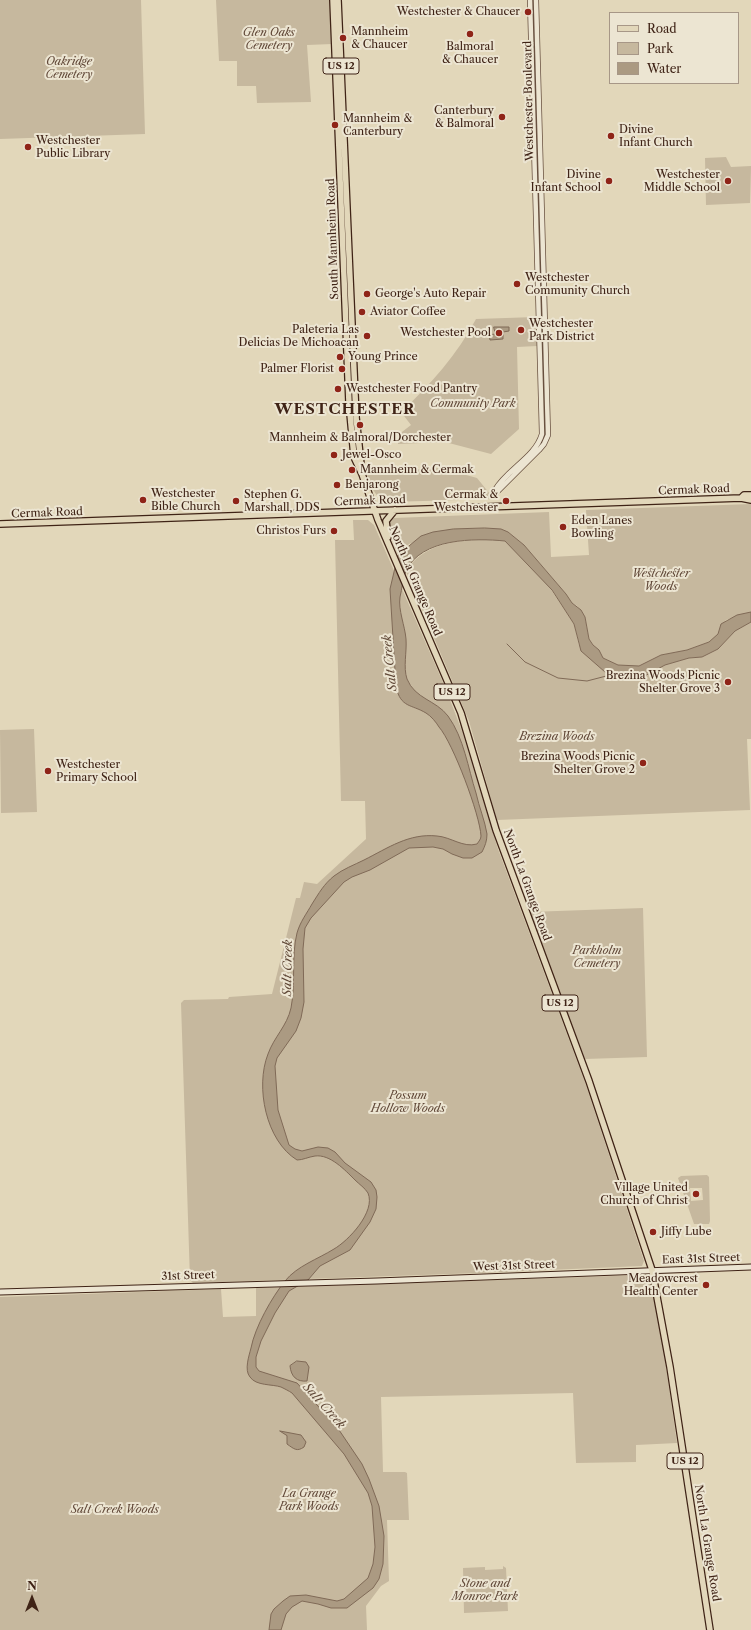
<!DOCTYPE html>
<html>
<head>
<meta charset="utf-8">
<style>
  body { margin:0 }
  #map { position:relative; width:751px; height:1630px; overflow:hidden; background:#e2d7ba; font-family:"Libre Caslon Text",serif }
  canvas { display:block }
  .legend { position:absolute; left:609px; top:12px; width:130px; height:72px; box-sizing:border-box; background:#ece5d2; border:1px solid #a79787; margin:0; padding:5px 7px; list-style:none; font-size:12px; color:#3f2316 }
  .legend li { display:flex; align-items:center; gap:8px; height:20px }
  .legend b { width:20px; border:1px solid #a79787 }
  .north { position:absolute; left:12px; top:1578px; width:40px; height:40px; -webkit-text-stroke:3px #ece5d2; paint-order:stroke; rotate:0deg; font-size:11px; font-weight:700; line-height:16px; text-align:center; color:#3f2316 }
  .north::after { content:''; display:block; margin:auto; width:14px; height:18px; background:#3f2316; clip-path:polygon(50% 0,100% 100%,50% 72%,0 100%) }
</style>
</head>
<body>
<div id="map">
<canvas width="751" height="1630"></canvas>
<ul class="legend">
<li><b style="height:5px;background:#e2d7ba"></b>Road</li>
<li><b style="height:11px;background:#c6b89e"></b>Park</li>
<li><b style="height:11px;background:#ab9a82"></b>Water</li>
</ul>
<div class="north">N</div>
</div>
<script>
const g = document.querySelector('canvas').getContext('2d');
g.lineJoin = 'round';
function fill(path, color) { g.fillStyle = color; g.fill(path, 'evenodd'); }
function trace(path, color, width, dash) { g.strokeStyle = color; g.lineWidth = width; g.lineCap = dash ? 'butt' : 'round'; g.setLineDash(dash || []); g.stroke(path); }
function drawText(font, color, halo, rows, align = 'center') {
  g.font = font + ' "Libre Caslon Text",serif'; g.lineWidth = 4; g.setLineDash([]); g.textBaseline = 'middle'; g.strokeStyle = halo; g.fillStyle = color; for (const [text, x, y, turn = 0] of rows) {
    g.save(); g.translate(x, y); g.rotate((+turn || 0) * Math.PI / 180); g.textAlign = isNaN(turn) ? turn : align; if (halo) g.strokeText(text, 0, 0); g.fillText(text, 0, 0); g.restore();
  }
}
fill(new Path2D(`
  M0,0H141L145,134L0,139Z
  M216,0H330L332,44L307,45L311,102L257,103L256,86H237V61H219Z
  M726,157L731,167L751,166L750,203L706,205L705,158Z
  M536,317L537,346L517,347L519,429L491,454L445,442L398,444V435L411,425L401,412C431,384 457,355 476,319Z
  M441,468L477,478L494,499L388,502C374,498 371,485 366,472Z
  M751,504V612L726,620L716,637L709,642L687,650L661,655L639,666L626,667L618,665L603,658L589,639L585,617L577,606L572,603L566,594L524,545L508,532L485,528L453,529L409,544L398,555L388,530V521L394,518L549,512L551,557L589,555L586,510Z
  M353,520H368L374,525L445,687L462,731L498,849L586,1085L644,1261L642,1266L479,1273L193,1283L190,1280L181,1003L184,1000L228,999L229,997L272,994L296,898H300L304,882L317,884L366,839L365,801H341L335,540H354Z
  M487,539L505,541L546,582L574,624L579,645L605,672L620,677L634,679L641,678L665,665L689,658L702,657L718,649L735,631L751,622V739H747L750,810L497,820L469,721L406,571C423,544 456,540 487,539Z
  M34,729L37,812L1,813L0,730Z
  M643,908L647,1057L585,1059L529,912Z
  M707,1175L709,1177L710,1221L709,1224H694L678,1178L681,1176ZM690,1188H702L703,1200L691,1201Z
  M702,1228L710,1229V1236L700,1233L699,1229Z
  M643,1275L650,1280L660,1325L677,1443L636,1445V1462L576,1463L573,1393L381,1397L383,1472H405L407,1473L409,1520H387L389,1581L381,1586L366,1606L367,1630H0V1297L221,1289L223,1317L256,1316V1288Z
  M503,1566L506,1568L508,1611L464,1613L463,1568L485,1567V1570L503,1569Z`), '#c6b89e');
const water = new Path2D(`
  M494,327H509V331L503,332V339L490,340L489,335L495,334Z
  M485,528L501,529L508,532L524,545L566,594L572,603L581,610L585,617L589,639L593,645L599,650L603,658L618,665L639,666L661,655L687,650L709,642L718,634L721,624L737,615L751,612V622L735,631L718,649L702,657L689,658L665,665L641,678L634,679L605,672L581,651L574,624L552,590L505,541C475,538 421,538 406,571C403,578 402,589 400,597C398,610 405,626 406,639C407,652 403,667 407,679C415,699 436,700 448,716C464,738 468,768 476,793C479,807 485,821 487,834C487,841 485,846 482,852L472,858H463L452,854L443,849L433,847L409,848L370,870L352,877L344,882L311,918L305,928L303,949L304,1002L301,1018L296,1031L277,1058L275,1066L278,1110L289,1145L295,1149L302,1151L318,1147L328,1148L335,1152L345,1163L371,1182L376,1190L377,1197L376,1209L370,1222L350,1250L320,1266L308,1280L289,1291L275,1313L261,1341L256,1357V1367L259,1371L297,1383L337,1427L362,1464L369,1479L379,1506L384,1536L383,1564L379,1579L373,1588L347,1608H331L318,1604L302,1601L292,1607L286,1614L281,1630H269L271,1614L274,1609L283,1601L290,1596L306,1595L337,1601L344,1599L368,1578L373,1564L375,1547L372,1506L368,1493L344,1454L292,1393C289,1391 285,1389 281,1387C272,1384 256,1386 250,1377C244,1370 249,1356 251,1348C255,1327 272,1297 285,1281C297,1266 318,1259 334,1249C348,1241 376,1212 368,1193C365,1188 359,1184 355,1180C345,1170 330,1154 315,1156C308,1157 303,1160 297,1160C266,1141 255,1087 268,1054C274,1037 287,1026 291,1008C296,983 291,957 297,933C300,922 307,913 312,904C319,893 324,884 334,876C343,869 354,865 364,860C388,848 409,833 437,836C451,837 463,848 477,844C479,841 481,839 481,836C480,815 453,743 439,727C436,722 431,716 426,713C411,704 401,708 396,687L390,589L398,555L421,536L433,532L453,529Z
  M297,1361L306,1362L309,1367L307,1381C297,1382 291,1377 290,1366Z
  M280,1431L301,1435L306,1442L304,1447C297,1452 294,1449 287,1444V1436Z`);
fill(water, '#ab9a82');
trace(water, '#806a57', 1);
trace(new Path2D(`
  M507,644L525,662L558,678L587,681L614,674`), '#806a57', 1);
const tertiary = new Path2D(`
  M495,490C507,469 535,458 542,434L530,0
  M496,493L539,450L544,444L548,435L536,0`);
const secondary = new Path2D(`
  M0,1292L377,1281L751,1267`);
const primary = new Path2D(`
  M333,0L349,403L354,457L362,474L378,520L461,713L496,830L589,1081L652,1270L670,1367L710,1630
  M338,0L356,417L362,474
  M741,498L744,495H751
  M0,524L741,498L751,500
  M388,537L386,521L395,510`);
trace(tertiary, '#68503f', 6);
trace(secondary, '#3f2316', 7);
trace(primary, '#3f2316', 8);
trace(tertiary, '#ece5d2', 4.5);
trace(secondary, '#ece5d2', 5);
trace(primary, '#e2d7ba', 5.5);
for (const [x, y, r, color] of [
  [528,12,4,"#8f2418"],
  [470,34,4,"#8f2418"],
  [343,38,4,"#8f2418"],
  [502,117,4,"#8f2418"],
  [335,125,4,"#8f2418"],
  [611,136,4,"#8f2418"],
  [28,147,4,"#8f2418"],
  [609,181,4,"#8f2418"],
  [728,181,4,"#8f2418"],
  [517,284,4,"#8f2418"],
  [367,294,4,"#8f2418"],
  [362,312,4,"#8f2418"],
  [521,330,4,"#8f2418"],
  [499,333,4,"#8f2418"],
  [367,336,4,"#8f2418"],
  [340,357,4,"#8f2418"],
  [342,369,4,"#8f2418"],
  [338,389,4,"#8f2418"],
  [360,425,4,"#8f2418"],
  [334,455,4,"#8f2418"],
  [352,470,4,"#8f2418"],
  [337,485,4,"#8f2418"],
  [143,500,4,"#8f2418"],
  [236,501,4,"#8f2418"],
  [506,501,4,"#8f2418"],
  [563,527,4,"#8f2418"],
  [334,531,4,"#8f2418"],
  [728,682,4,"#8f2418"],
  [643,763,4,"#8f2418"],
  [48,771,4,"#8f2418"],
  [696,1194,4,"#8f2418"],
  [653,1232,4,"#8f2418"],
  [706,1285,4,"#8f2418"]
]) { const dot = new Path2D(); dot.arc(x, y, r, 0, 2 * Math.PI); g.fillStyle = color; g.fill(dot); trace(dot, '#ece5d2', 1.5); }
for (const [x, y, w] of [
  [341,66,36],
  [452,692,36],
  [560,1003,36],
  [685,1461,36]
]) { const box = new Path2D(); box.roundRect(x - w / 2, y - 8, w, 16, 3); g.fillStyle = '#ece5d2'; g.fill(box); trace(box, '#3f2316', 1); }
drawText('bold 10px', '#3f2316', null, [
  ["US 12",341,66],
  ["US 12",452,692],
  ["US 12",560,1003],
  ["US 12",685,1461]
]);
drawText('11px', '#3f2316', '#ece5d2', [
  ["Westchester & Chaucer",520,12,"right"],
  ["Mannheim",351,32],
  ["& Chaucer",351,45],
  ["Balmoral",470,47,"center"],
  ["& Chaucer",470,60,"center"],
  ["Canterbury",494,111,"right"],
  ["& Balmoral",494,124,"right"],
  ["Mannheim &",343,119],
  ["Canterbury",343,132],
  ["Divine",619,130],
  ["Infant Church",619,143],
  ["Westchester",36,141],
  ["Public Library",36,154],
  ["Divine",601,175,"right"],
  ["Infant School",601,188,"right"],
  ["Westchester",720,175,"right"],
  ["Middle School",720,188,"right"],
  ["Westchester",525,278],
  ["Community Church",525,291],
  ["George's Auto Repair",375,294],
  ["Aviator Coffee",370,312],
  ["Westchester",529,324],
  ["Park District",529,337],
  ["Paleteria Las",359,330,"right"],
  ["Delicias De Michoacan",359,343,"right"],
  ["Westchester Pool",491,333,"right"],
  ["Young Prince",348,357],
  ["Palmer Florist",334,369,"right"],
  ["Westchester Food Pantry",346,389],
  ["Mannheim & Balmoral/Dorchester",360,438,"center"],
  ["Jewel-Osco",342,455],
  ["Mannheim & Cermak",360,470],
  ["Benjarong",345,485],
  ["Westchester",151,494],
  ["Bible Church",151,507],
  ["Stephen G.",244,495],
  ["Marshall, DDS",244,508],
  ["Cermak &",498,495,"right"],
  ["Westchester",498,508,"right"],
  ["Eden Lanes",571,521],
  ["Bowling",571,534],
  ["Christos Furs",326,531,"right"],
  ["Brezina Woods Picnic",720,676,"right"],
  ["Shelter Grove 3",720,689,"right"],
  ["Brezina Woods Picnic",635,757,"right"],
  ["Shelter Grove 2",635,770,"right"],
  ["Westchester",56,765],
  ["Primary School",56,778],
  ["Village United",688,1188,"right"],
  ["Church of Christ",688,1201,"right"],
  ["Jiffy Lube",661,1232],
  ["Meadowcrest",698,1279,"right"],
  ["Health Center",698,1292,"right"]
], 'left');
drawText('italic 11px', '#614838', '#ece5d2', [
  ["Glen Oaks",269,33],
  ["Cemetery",269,46],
  ["Oakridge",69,62],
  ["Cemetery",69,75],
  ["Community Park",473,404],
  ["Westchester",661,574],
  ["Woods",661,587],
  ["Brezina Woods",557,737],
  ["Parkholm",597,951],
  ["Cemetery",597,964],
  ["Possum",408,1096],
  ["Hollow Woods",408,1109],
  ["La Grange",309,1494],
  ["Park Woods",309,1507],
  ["Salt Creek Woods",115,1510],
  ["Stone and",485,1584],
  ["Monroe Park",485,1597]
]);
drawText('11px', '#3f2316', '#ece5d2', [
  ["Westchester Boulevard",529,101,-91],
  ["South Mannheim Road",333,239,-92],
  ["Cermak Road",694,490,-2],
  ["Cermak Road",370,501,-2],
  ["Cermak Road",47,513,-2],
  ["North La Grange Road",415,581,67],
  ["North La Grange Road",527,885,70],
  ["East 31st Street",701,1259,-2],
  ["West 31st Street",514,1266,-2],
  ["31st Street",188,1276,-2],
  ["North La Grange Road",707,1543,81]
]);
drawText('italic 12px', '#5f4736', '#ece5d2', [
  ["Salt Creek",390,663,-96],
  ["Salt Creek",288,968,-89],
  ["Salt Creek",324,1406,48]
]);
g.letterSpacing = '1px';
drawText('bold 15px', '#3f2316', '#ece5d2', [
  ["WESTCHESTER",345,410]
]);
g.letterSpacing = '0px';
</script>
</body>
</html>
